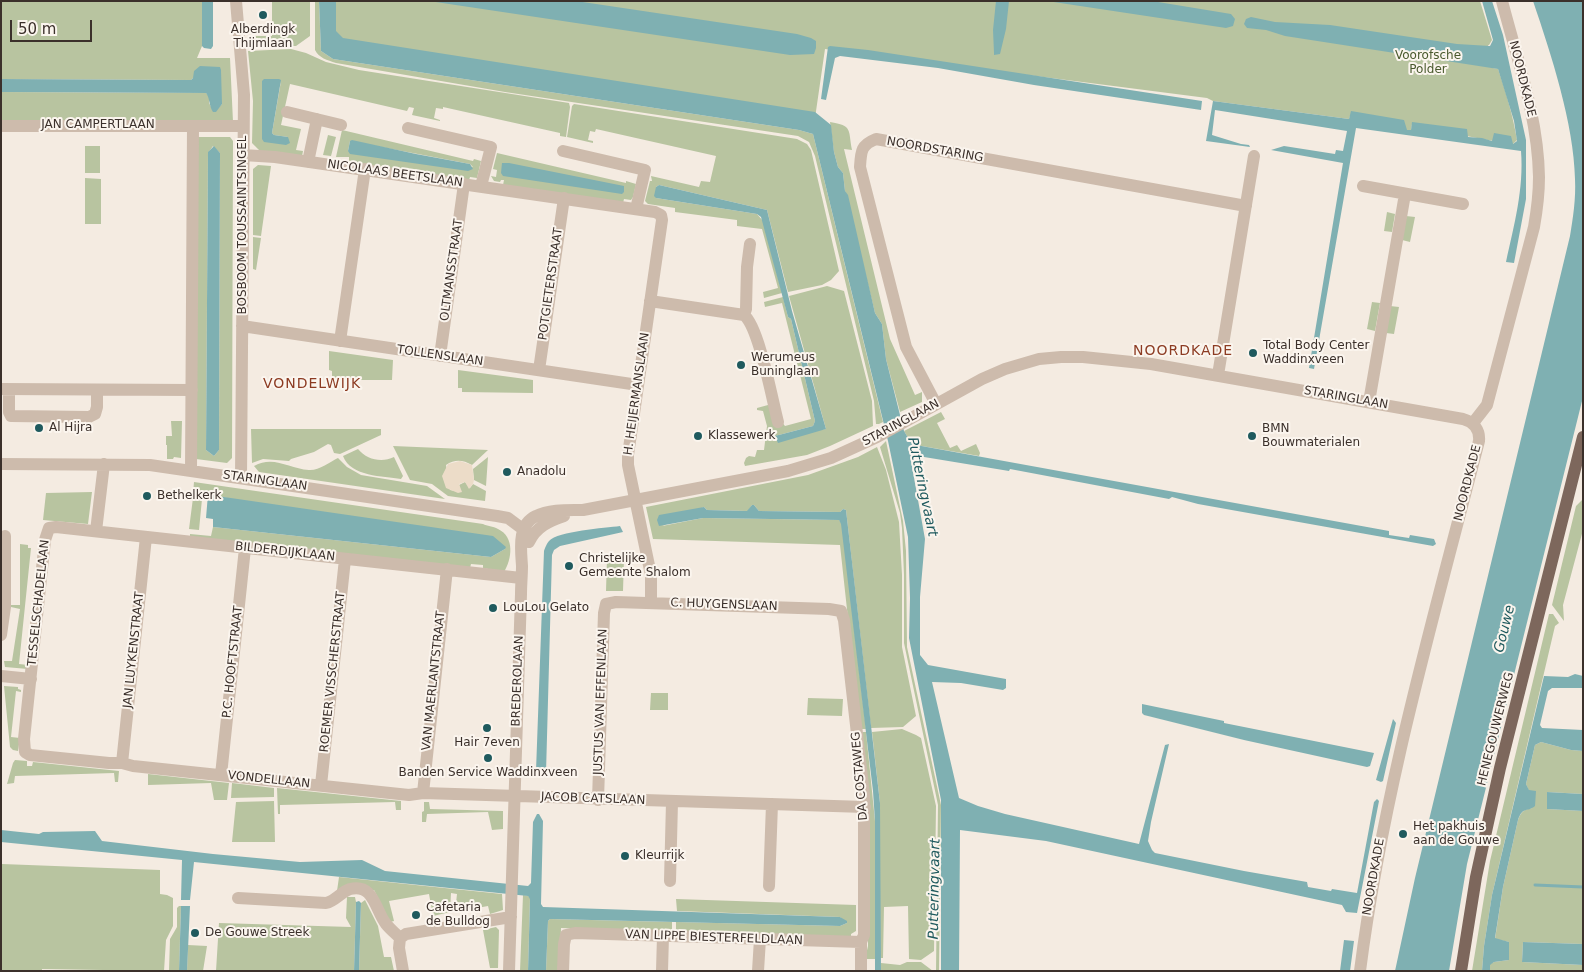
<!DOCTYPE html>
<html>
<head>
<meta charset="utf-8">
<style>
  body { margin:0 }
  #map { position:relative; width:1584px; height:972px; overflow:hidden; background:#f4ebe1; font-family:"DejaVu Sans",sans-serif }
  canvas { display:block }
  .frame { position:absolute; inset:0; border:2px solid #3b302b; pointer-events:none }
  .scale { position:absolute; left:10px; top:20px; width:82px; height:22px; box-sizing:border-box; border:2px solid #3b302b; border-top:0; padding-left:6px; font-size:15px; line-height:18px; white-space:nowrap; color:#3b302b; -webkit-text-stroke:4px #fbf5ee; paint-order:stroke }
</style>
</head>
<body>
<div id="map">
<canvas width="1584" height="972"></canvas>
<div class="frame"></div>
<div class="scale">50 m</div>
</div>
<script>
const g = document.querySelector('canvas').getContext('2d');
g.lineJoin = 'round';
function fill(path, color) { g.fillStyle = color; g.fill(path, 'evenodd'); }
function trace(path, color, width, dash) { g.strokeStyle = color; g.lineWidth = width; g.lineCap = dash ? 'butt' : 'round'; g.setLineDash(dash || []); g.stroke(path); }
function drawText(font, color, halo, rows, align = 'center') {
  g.font = font + ' "DejaVu Sans",sans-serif'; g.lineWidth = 4; g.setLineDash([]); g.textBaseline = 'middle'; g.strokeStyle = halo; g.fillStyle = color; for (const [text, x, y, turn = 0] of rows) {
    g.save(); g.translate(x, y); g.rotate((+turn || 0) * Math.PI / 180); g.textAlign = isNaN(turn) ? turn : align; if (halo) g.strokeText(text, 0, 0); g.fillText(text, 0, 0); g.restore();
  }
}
fill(new Path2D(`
  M1,1H202V46L197,58H230L233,122L1,121V92L206,93L209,96V103L214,112L222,104L193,78L191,80L1,79Z
  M272,1H310V36L296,46H276L248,49L247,41L255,36H272Z
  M315,1H319L321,51L333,59L799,130L813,134L883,422L879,424H876L874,401L815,156L809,142L798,136L505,92L336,63C327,60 319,58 315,50Z
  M325,1H1480L1492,40L1489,45H1488L1493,68L1498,69C1506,92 1513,116 1517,140L1513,144C1479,139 1446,132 1412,124L1411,130H1407L1350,116L1349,119L1213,101L1207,98L825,49L814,125L326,46Z
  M291,49L306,53L326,62L359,70L569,103L570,107L566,137L560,136V133L443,107V109L436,108L434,118L440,120V121L412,115L414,108L409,107L407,111L290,84L281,125L301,129L296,150L303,151L302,156L259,152V150L252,143L253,101L248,51ZM281,81L272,133L274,135L288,137L262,139Z
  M574,104L797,139L807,144L811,150L839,271L831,280L822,285L788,292L767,210L659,185L656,187V198L757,214L763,221L782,293L764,298L763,292L778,288L762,229L737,226V220L675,212V208L648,204L645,201L650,181H652L651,176L699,187L701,181L710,182L716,156L596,129L595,132L590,131L588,140L593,141V143L567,137L572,106Z
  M830,122C853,126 848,129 852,150L844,149L890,339L915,395L922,392V402L900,412L886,359L882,324L875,313L845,191L843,173L838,167L834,152Z
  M342,130L473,161L474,159L481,161L477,178L470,177L469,180L349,163V157H336ZM350,141L470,164L473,167L348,151Z
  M328,135L336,137L331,156L323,155Z
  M198,137H230L233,141L232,458L227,463L196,459ZM213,146L220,153L219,450L214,456L206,450L208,153Z
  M85,146H100V173H85Z
  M497,153L626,183V181L636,184L633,197L631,200L624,199L623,203L503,185L504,180H501L500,182L494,181L491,176L496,177L497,170L493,169Z
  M258,165L271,166L261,236L253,235V169Z
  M85,178L101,179V224H85Z
  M1387,212L1395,214L1392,232L1384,231Z
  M1406,216L1415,217L1410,242L1402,240Z
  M253,237L261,238L256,270L253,269Z
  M827,286L844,291L872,401L873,426L830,446L807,455L745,466L744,463L746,458L749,456L755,457L757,450H764L767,426L763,411L757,410V408L768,405L785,426L811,419L782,303L765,307L764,302L783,297L788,317L791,319L815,421L813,426L775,436L826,429L789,296Z
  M1372,302L1380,303L1375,331L1367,329Z
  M1390,306L1399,307L1394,334L1386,333Z
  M329,351L393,360L392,380H332V371L329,370Z
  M458,370L533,380V393L462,392V388H458Z
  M941,412L945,419L937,423L950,448L957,445L961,451L976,444L980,453L979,456L916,445L910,441L904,431Z
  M171,421H182L181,458L174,457L173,459H167V445H166V436H172Z
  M251,429H381V435L340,454L334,453L331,445L328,444L314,452L291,459L289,461L263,459L252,463Z
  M886,441L903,521L906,551L907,647L941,805L939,971H936L938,805L904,643V575L902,528L900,513L880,447Z
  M393,446L488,450L472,465C463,460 455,459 446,465L450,490L461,492L459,485L465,482L470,488L473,484L486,491L485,501L448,496L432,484L410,480Z
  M877,447L886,470L899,522L902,575V647L916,716L903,727L871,728L846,510L843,509L840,512L759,511L754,505H752L748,511L707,510L704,507L662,526L703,518L839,520L842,524L866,729H860L840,545L653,539L646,507L808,475L858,457Z
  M358,449C367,460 382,463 394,457L403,476L401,479C383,476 351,477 343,456Z
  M488,457L486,486L474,480L473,469Z
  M338,458L347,467L361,475L427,486L445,499L259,472L254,466C274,455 289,469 309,470C318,471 330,462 338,458Z
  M194,482L483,524C487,526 493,526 498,529C515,537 512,559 504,572L483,568V565L471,564L470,568L190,538V534L211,536L213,527L491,557L505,549L216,496L214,492L209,494L208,496L193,494Z
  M92,492L88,524L43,520L46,493Z
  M193,498L202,499L199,530L189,529Z
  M1583,499V530L1563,605L1564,621L1552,605L1576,506Z
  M20,544L28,545V548H31L19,664L28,665V669L5,667L4,661H12L20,609L11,607V605H20Z
  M607,558H624L623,591H606Z
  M1549,614H1553L1559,623L1555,626L1492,895L1484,946L1482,971H1472L1490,861Z
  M4,686L18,687V689L21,690V692L16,691L11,737L20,738L18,751L13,750L10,747Z
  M651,693H668V710H650Z
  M808,698L843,699L842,716L807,715Z
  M902,729L916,735L921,738L936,806L934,951L921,960L909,959L908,906L884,907L883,958H880V803L872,732Z
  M861,732H866L875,821V959H865L868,946V867Z
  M1541,742L1571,750L1583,751V794L1547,792V809L1583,811V944L1523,942L1522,962L1583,965V971H1490V964L1494,962L1509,960V942L1495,939L1503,887L1518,820C1521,812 1523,810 1532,808L1529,791L1526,784L1535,745Z
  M15,760L27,761V766H32L33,762L119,771L118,782H115L114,773L15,776L14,783L7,784L13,763Z
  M148,774L229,783L227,800H214L211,783L148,785Z
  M232,783L274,788V797L231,798Z
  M277,788L401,801V810H396L395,802L280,805V814H278Z
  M274,801L275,842H232L236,802Z
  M424,802H429L430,809L503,811V829L492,830L488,812L427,814L426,822H422V812L424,811Z
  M2,864L160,870V894L167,895L173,898V926L166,940L164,971L42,969V971H1Z
  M339,877L502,894L503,910L490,914L488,906L455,912L457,894L451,893L450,912L433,916L429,894L389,901L394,921L390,922L374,890L337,891Z
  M523,895L528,896L530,898L528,971H520Z
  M347,897H355L356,902L354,971H216L219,923L351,927L346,918Z
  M676,899L856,905V931L851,934V937L676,932V922L840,926L847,923L840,917L677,911Z
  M365,900L378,926L384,957H391L394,971H359L361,903Z
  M179,906H181L179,971H169L170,939L177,927V908Z
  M550,919L672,922V932L561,928L560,971H546L548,921Z
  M496,927L499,930L498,968H490L483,930Z
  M188,945L207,946L203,971H187Z
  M907,962H921L933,971H881V963L900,965Z`), '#b8c4a0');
fill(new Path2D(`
  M460,461L472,465L474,480L473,484L469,489L465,482L459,484L462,492L458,493L446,488L442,476L448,464Z`), '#ecdcc8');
fill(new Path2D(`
  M202,1H213V46L211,49L204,48L202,46Z
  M319,1H336V31L343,38L815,112L831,125L834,152L838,167L843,173L845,191L848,195L875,313L882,324L886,359L904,431L910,441L916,445L1389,531V535L1409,538L1410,535L1434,539L1436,544L1433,546L1198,504L1172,497L1169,499L1010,469L1009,471L918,456L911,461L925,539L920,597V655L928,665L1006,679V688L1003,690L961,683L932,682L959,798L978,806L1005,814L1139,844L1165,745L1169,744L1151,822L1148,841L1152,850L1155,853L1244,871L1307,882L1308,887L1331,891L1332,889L1357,893L1374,802L1377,799L1379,801L1357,913L1346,912L1342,905L1046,841L960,830L959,971H941V800L909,638L910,598L908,537L888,441L813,134L799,130L333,59L321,51Z
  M429,1H576L797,34L811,38L816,41V48L814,54L790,55Z
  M996,1H1009L1006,29L1000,54L994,55V53L993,30Z
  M1047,1H1152L1231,14L1235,19L1233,26L1226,28Z
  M1482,1H1492L1503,35L1526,140V199L1514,263L1506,262C1514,225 1524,189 1521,151L1356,128L1314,369L1309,368L1343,163L1271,150L1284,146L1335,154L1336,150L1343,151L1347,131L1215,110L1212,135L1241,144L1249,145L1250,147L1206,141L1213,101L1349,119L1351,111L1404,120L1407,130H1411L1412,122L1467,129L1468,137L1482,138L1492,141L1494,133L1511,136L1513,144L1517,141L1514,121L1498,69L1285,36L1266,30L1247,28L1244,24L1246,19L1251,17L1275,22L1330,25L1457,44L1490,46L1493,40Z
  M1533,1H1583V397L1467,864L1449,971H1395L1415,878L1570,236C1573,218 1576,199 1575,179C1574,124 1551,54 1533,1Z
  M830,46L868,50L1202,101L1201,110L1034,85L938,68L840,56L835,58L826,100L821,99L828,47Z
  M200,66L220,67L221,70L222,104L216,112H213C209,106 210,98 206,93L1,92V79L191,80L193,78L194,71Z
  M264,79H279L281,80L272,133L274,135L288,137L290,143L286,145L264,142L262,139V81Z
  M352,140L416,154L470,164L473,169L468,171L350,154L348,151L350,141Z
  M214,146L220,153L219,450L214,456L206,450L208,152Z
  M502,163H509L624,186V192L622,194L503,176L501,173Z
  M659,185L767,210L792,311L826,429L778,443L775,436L813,426L815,421L791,319L788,317L761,217L757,214L656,198L654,196L656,187Z
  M211,492H214L217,496L493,536L506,547L505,549L491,557L213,527V519L206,518L208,494Z
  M752,505H754L759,511L840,512L843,509L846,510L880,803L881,971H875V821L873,791L841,524L839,520L703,518L659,526L657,520L659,515L704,507L707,510L747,511Z
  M620,526L623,532L560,546L554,550L552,555L546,773H541L536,771L544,551C545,548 547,543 549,541C558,531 605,528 620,526Z
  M1575,674L1583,676V688H1552L1548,691L1540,725L1542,728L1583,730V751L1571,750L1541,742L1535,745L1526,784L1529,790L1536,791L1535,806C1526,813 1523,806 1518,820L1503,887L1495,938L1509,942V960L1494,962L1490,965V971H1482L1484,946L1492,895L1544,676L1568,677Z
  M1142,704L1224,721V723L1374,753L1370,766L1367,767L1244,740L1144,715L1142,713Z
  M1393,719L1396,723L1383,781L1381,782L1376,780Z
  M1547,792L1583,794V811L1547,809Z
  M537,814H539L543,821L541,904L543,907L840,917L847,921V923L840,926L550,919L548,921L546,971H528L530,899L528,896L194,862L190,900H181L182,860L1,842V830L39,834L43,832L95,831L102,841L213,854L300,862L362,860L385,871L528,886L531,883L533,822Z
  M359,901L361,903L359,971H354L356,902Z
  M181,906H190L187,971H179Z
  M1344,940L1354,941L1350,971H1340Z
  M1523,942L1583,944V965L1522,962Z`), '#7fb0b2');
trace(new Path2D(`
  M1535,885L1583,887`), '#7fb0b2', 3);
trace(new Path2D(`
  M236,1L244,95L241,478
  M287,112L341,125
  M1,126H243
  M408,128L491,147L481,186
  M563,151L645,170L636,209
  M243,155L275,157L655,212L661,215L662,220L628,455V465L651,575V603
  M308,162L317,119
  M1363,186L1463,204
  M650,301L744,315C759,327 772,399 778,422
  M744,315L746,309L747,267L750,244
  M242,326L638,385
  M340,341L365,169
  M440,356L464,184
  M539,370L564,198
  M1218,375L1254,156
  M1,389L192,390
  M9,390V412L11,416L89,417L95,414L97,407V390
  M1369,402L1405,194
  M936,404L906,347L860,167C861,151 861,145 876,139L1246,206
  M1473,423L1487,405L1534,227C1537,210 1539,194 1539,177C1538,117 1517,59 1502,1
  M1,464L150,465L191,471L497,516L508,518L532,536
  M191,471L193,126
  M96,531L104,464
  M529,542C536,527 549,521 564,516
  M521,578L56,527L49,528L45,540L24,739L25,752L30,755L109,763H122L133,766L409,795L423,793L865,807
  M1,635L5,607V536
  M1,676L31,679
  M122,763L146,537
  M221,775L245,548
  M321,785L345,559
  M423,793L447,569
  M598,800L604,613L606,604L616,602L829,609L841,611L844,620L864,795V935L861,942V971
  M670,881L672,802
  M769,886L772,804
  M238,898L326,903C335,901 341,892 350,889C374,883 375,910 386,924C390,929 395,933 400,938
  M400,938L406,934L511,917
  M400,938L399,948L403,971
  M509,971L521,594C521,585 522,575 522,566C521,549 517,525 536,516C549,509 568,510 583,510L788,471L831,458L877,437L982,379L1005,369L1039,359L1061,357H1083L1151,364L1463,419C1474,422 1480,430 1479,441C1434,616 1383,791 1360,971
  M563,971L564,944L566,935L575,933L861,942
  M662,971L663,936
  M758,971L760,939`), '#cdbbac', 12);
trace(new Path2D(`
  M1461,971L1476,877L1500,768L1583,437`), '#7d675c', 12);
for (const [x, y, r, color] of [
  [263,15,5,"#1f5a5e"],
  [1253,353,5,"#1f5a5e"],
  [741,365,5,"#1f5a5e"],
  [39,428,5,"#1f5a5e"],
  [698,436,5,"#1f5a5e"],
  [1252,436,5,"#1f5a5e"],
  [507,472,5,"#1f5a5e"],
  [147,496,5,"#1f5a5e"],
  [569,566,5,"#1f5a5e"],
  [493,608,5,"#1f5a5e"],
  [487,728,5,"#1f5a5e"],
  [488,758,5,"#1f5a5e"],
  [1403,834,5,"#1f5a5e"],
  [625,856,5,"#1f5a5e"],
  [416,915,5,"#1f5a5e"],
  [195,933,5,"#1f5a5e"]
]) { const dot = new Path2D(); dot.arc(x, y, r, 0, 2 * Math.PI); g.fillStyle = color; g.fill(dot); trace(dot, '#fbf5ee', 2); }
drawText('12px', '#3b302b', '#fbf5ee', [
  ["Alberdingk",263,30,"center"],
  ["Thijmlaan",263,44,"center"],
  ["Total Body Center",1263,346],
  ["Waddinxveen",1263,360],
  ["Werumeus",751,358],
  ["Buninglaan",751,372],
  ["Al Hijra",49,428],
  ["BMN",1262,429],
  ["Bouwmaterialen",1262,443],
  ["Klassewerk",708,436],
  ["Anadolu",517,472],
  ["Bethelkerk",157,496],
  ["Christelijke",579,559],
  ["Gemeente Shalom",579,573],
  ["LouLou Gelato",503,608],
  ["Hair 7even",487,743,"center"],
  ["Banden Service Waddinxveen",488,773,"center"],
  ["Het pakhuis",1413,827],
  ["aan de Gouwe",1413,841],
  ["Kleurrijk",635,856],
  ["Cafetaria",426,908],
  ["de Bulldog",426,922],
  ["De Gouwe Streek",205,933]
], 'left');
drawText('12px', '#4a5a2e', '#fbf5ee', [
  ["Voorofsche",1428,56],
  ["Polder",1428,70]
]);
drawText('12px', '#3b302b', '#fbf5ee', [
  ["NOORDKADE",1522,79,76],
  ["JAN CAMPERTLAAN",98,125],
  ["NOORDSTARING",935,150,10],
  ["NICOLAAS BEETSLAAN",395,174,8],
  ["BOSBOOM TOUSSAINTSINGEL",243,225,-90],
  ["OLTMANSSTRAAT",452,270,-82],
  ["POTGIETERSTRAAT",551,284,-82],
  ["TOLLENSLAAN",440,356,8],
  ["H. HEIJERMANSLAAN",637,394,-82],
  ["STARINGLAAN",1346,398,10],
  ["STARINGLAAN",901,423,-28],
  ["STARINGLAAN",265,481,8],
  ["NOORDKADE",1468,483,-76],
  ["BILDERDIJKLAAN",285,552,6],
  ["TESSELSCHADELAAN",39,603,-84],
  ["C. HUYGENSLAAN",724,605,2],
  ["JAN LUYKENSTRAAT",134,650,-84],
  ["P.C. HOOFTSTRAAT",233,662,-84],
  ["ROEMER VISSCHERSTRAAT",333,672,-84],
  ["VAN MAERLANTSTRAAT",434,681,-84],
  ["BREDEROLAAN",518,681,-88],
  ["JUSTUS VAN EFFENLAAN",601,702,-88],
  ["HENEGOUWERWEG",1496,729,-76],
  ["DA COSTAWEG",860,776,-95],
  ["VONDELLAAN",269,780,6],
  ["JACOB CATSLAAN",593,799,2],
  ["NOORDKADE",1374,877,-80],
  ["VAN LIPPE BIESTERFELDLAAN",714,938,2]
]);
g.letterSpacing = '1px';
drawText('14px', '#8c3b22', '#fbf5ee', [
  ["NOORDKADE",1183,351],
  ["VONDELWIJK",312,384]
]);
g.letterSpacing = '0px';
drawText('italic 14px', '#1f5a5e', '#fbf5ee', [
  ["Putteringvaart",922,487,78],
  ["Gouwe",1505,629,-76],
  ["Putteringvaart",935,889,-89]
]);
</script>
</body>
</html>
